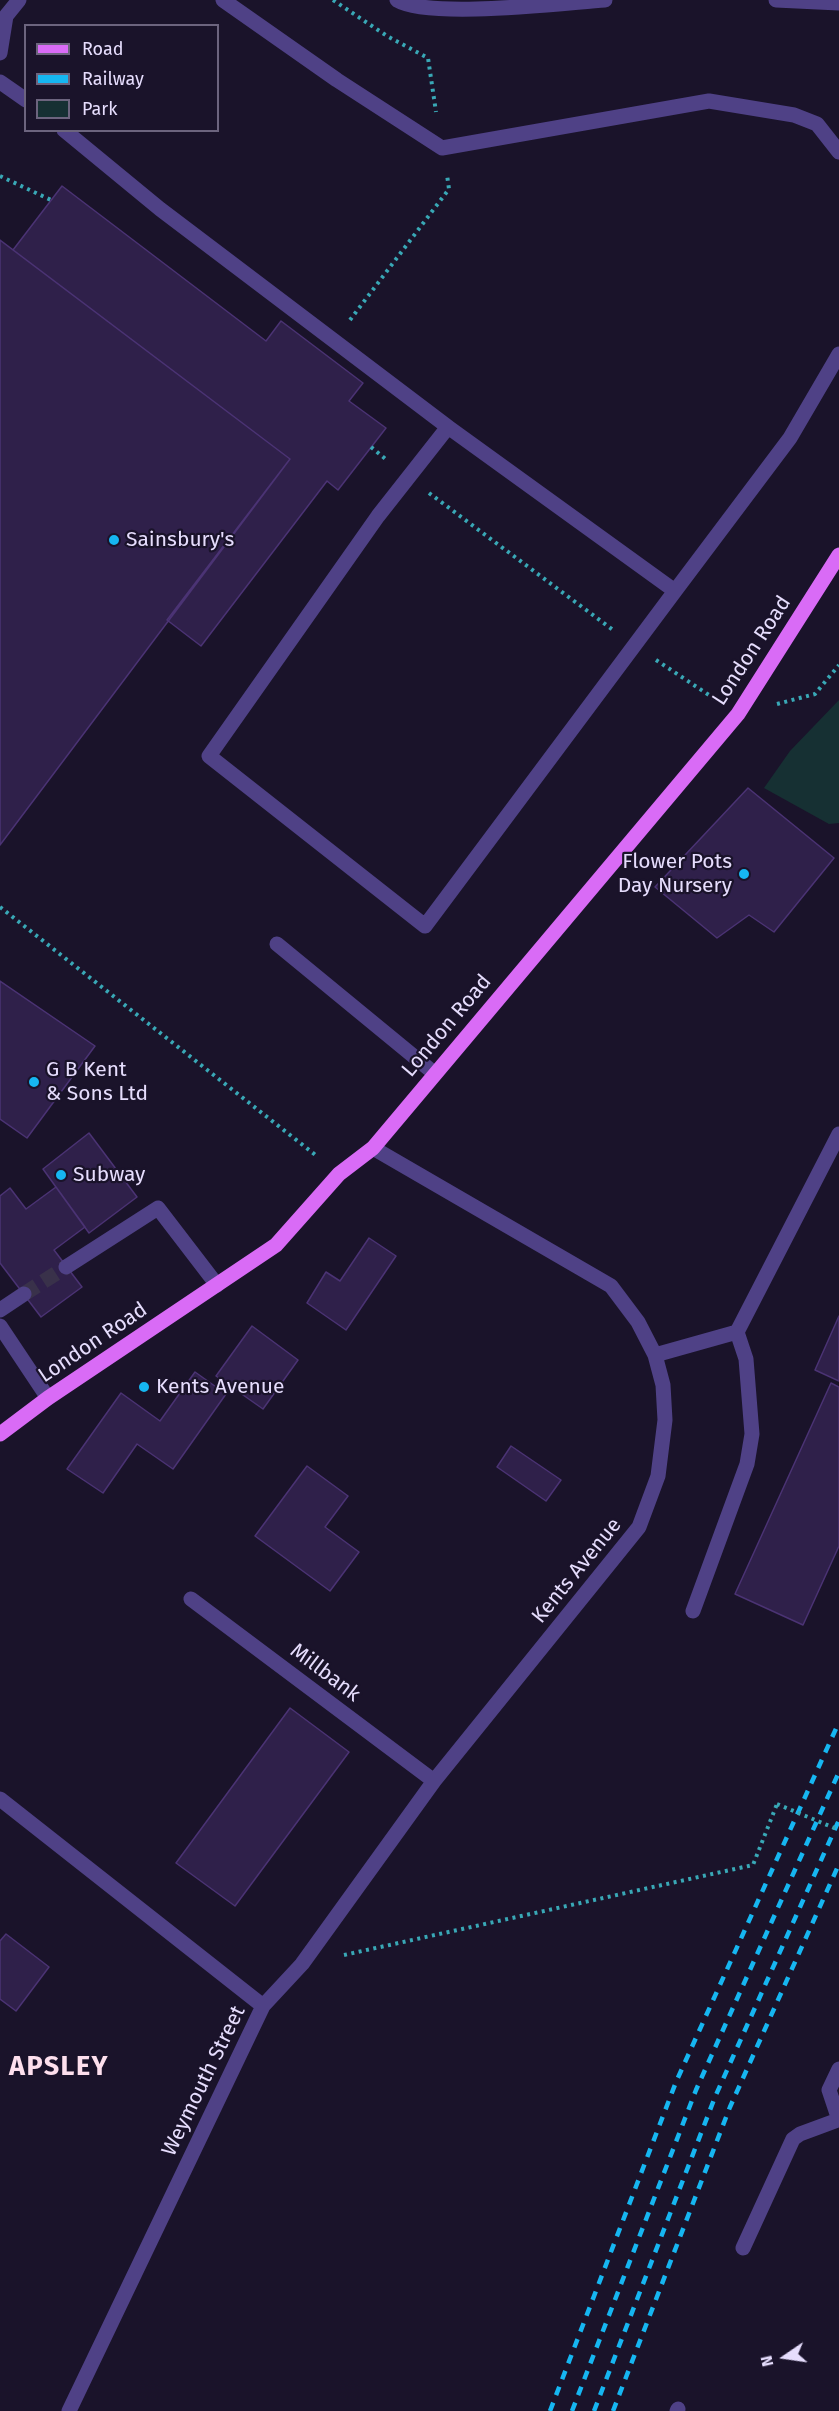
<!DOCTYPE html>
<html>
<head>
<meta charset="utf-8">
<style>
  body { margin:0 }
  #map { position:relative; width:839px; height:2411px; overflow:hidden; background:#1a132a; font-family:"Fira Sans",sans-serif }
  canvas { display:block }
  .legend { position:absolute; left:24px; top:24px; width:195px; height:108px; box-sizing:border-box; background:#1a132a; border:2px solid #6c647e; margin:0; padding:8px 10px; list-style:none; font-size:18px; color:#e6ddfd }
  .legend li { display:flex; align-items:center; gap:12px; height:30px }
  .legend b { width:30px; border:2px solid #6c647e }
  .north { position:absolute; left:755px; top:2327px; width:60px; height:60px; -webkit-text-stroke:4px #1a132a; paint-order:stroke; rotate:257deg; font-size:16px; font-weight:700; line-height:24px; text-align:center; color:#e6ddfd }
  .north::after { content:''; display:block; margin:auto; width:21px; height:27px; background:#e6ddfd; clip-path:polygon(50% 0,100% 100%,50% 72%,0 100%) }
</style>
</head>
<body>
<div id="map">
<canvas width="839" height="2411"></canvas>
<ul class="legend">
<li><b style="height:8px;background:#d96bf6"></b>Road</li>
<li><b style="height:8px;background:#16b6f1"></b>Railway</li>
<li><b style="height:16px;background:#163033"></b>Park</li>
</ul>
<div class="north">N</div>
</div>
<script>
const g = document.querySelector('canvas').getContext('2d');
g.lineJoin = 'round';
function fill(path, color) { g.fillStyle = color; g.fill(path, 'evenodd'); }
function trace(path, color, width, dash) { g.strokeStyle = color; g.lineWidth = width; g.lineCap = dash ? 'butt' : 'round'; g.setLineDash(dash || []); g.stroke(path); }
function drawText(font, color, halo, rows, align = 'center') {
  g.font = font + ' "Fira Sans",sans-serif'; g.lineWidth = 4.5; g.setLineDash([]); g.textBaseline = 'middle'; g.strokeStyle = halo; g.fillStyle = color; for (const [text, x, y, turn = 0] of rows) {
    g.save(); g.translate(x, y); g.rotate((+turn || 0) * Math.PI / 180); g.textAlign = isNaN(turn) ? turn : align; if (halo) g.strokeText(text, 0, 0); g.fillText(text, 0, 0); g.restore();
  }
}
fill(new Path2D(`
  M839,700V823L829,824L764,788L790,751Z`), '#163033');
const building = new Path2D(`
  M62,186L266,341L281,321L363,383L349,401L386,428L338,490L327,481L201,646L167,620L290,459L13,250Z
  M0,240L290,459L0,845Z
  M748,788L834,858L774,932L749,915L717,938L655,887Z
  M0,981L95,1046L27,1138L0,1119Z
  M89,1133L137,1197L89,1233L43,1169Z
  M56,1187L85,1227L54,1250L82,1287L41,1317L0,1263V1196L10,1188L26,1209Z
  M369,1238L396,1256L346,1330L307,1303L326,1272L340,1281Z
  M839,1316V1381L815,1370Z
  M252,1326L298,1360L263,1409L216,1376Z
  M195,1372L226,1394L173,1469L137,1444L103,1493L67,1469L121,1393L160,1421Z
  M831,1383L839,1387V1546L803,1625L735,1594Z
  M511,1446L561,1480L546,1501L497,1467Z
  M307,1466L348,1496L325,1527L359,1552L330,1591L255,1536Z
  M290,1708L349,1752L235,1906L176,1863Z
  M6,1934L49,1967L16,2011L0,1999V1941Z`);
fill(building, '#2f204a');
trace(building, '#4b3374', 1.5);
trace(new Path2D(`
  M24,1294L66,1267`), '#39314a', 15, [15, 8]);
trace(new Path2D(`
  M333,0L387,36L428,58L436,112
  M0,176L51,200
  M350,320L449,189L447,175
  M371,447L388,461
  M429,493L613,630
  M656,660L715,699
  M777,704L815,694L839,665
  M0,907L318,1157
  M344,1955L753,1865L777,1804`), '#39a8b6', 4, [3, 4.5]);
trace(new Path2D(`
  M223,0L337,80L442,148L709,101L794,115L817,124L839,152
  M397,0C429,19 562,3 605,0
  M776,0L839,3
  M0,53L6,16L19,0
  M0,82L26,100
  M64,130L160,209L448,427L675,591L790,438L839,354
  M448,427L378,516L209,756L425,926L675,591
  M277,944L434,1073
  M66,1267L158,1208L217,1285
  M0,1310L24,1294
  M0,1326L48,1398
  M655,1355L737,1332L839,1134
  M191,1599L434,1781
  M693,1611L747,1464L752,1434L746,1359L737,1332
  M0,1799L263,2006
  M839,2069L829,2090L839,2120
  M743,2248L793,2139L800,2134L838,2120
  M69,2411L263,2006L302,1964L434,1781L639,1527L658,1476L665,1420L663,1385L655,1355L638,1322L611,1286L373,1148
  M677,2411L678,2409`), '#4f4186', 15);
trace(new Path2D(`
  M0,1434L48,1398L276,1245L339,1174L373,1148L738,714L839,555`), '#d96bf6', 15);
trace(new Path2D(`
  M550,2411L676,2082L839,1722
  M572,2411L696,2090L839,1772
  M594,2411L715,2097L839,1820
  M613,2411L730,2107L839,1864`), '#16b6f1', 4.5, [9, 8]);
trace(new Path2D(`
  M777,1804L839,1830`), '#39a8b6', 4, [3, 4.5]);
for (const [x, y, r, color] of [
  [114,540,6,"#16b6f1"],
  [744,874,6,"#16b6f1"],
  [34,1082,6,"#16b6f1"],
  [61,1175,6,"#16b6f1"],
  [144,1387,6,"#16b6f1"]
]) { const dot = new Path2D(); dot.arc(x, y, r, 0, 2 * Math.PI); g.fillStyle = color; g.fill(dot); trace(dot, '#1a132a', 2); }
drawText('21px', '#e6ddfd', '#1a132a', [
  ["Sainsbury's",126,540],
  ["Flower Pots",732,862,"right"],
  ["Day Nursery",732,886,"right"],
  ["G B Kent",46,1070],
  ["& Sons Ltd",46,1094],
  ["Subway",73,1175],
  ["Kents Avenue",156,1387]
], 'left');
drawText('21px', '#e6ddfd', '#1a132a', [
  ["London Road",752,651,-57],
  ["London Road",447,1026,-50],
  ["London Road",93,1343,-34],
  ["Kents Avenue",577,1571,-51],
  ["Millbank",325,1673,37],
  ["Weymouth Street",204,2081,-64]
]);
g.letterSpacing = '1.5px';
drawText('bold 27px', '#fddfed', '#1a132a', [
  ["APSLEY",59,2067]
]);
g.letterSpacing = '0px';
</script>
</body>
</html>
